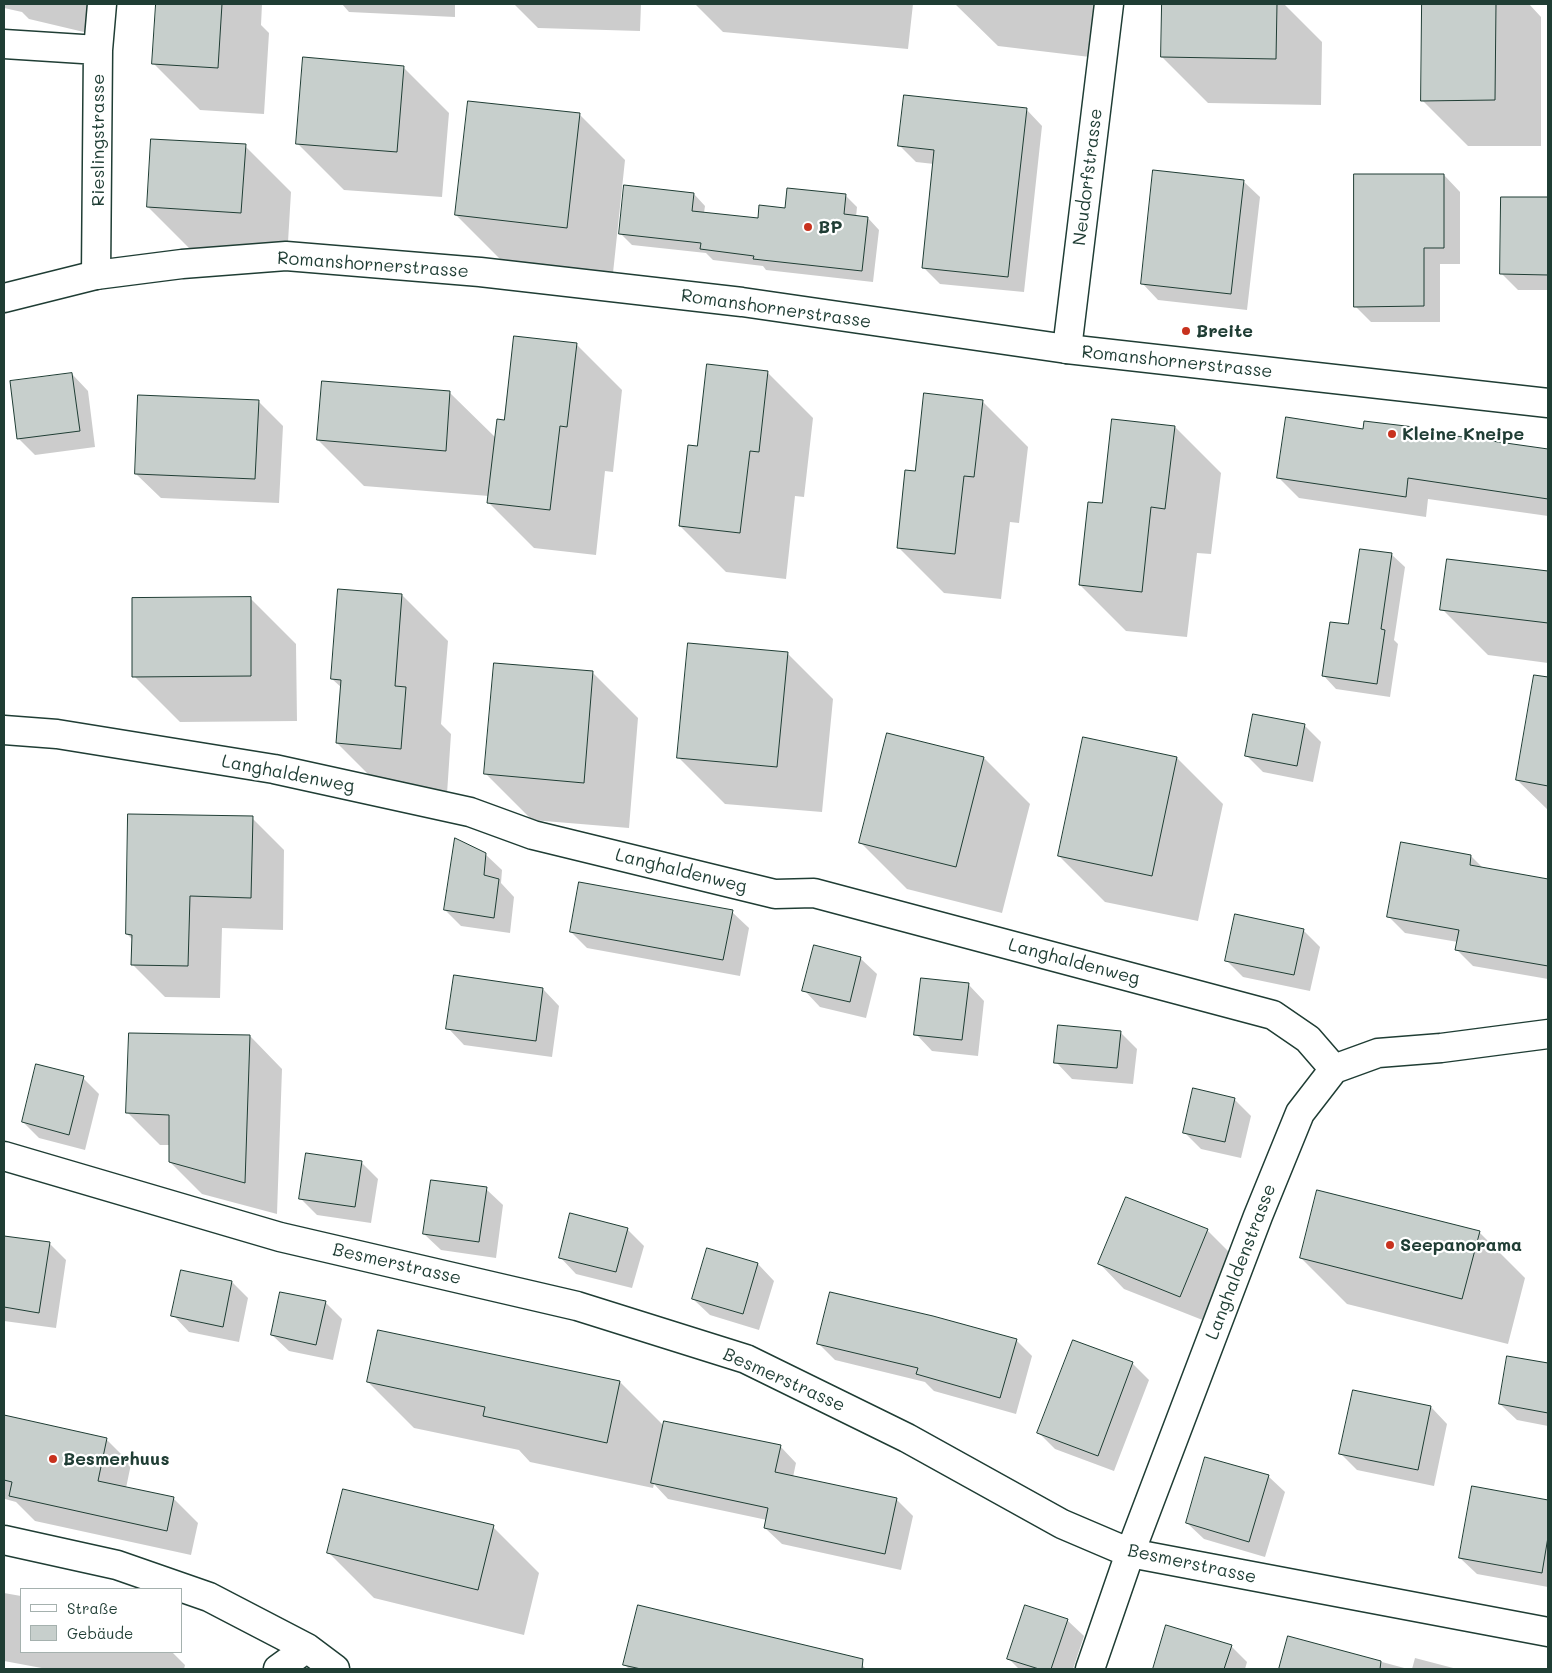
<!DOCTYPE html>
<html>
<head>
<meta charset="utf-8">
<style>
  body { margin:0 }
  #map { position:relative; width:1552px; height:1673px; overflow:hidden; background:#fff; font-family:Mali,sans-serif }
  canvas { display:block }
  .frame { position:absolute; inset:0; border:5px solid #1f3d34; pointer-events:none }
  .legend { position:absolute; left:20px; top:1588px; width:162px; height:65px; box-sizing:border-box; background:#fff; border:1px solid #a5b1ae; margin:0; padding:6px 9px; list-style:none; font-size:15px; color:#1f3d34 }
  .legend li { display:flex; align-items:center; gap:10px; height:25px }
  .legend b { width:25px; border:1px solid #a5b1ae }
</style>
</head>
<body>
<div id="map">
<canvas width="1552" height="1673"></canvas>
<div class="frame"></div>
<ul class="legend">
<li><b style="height:6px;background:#fff"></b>Straße</li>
<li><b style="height:14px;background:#c7cfcc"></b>Gebäude</li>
</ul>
</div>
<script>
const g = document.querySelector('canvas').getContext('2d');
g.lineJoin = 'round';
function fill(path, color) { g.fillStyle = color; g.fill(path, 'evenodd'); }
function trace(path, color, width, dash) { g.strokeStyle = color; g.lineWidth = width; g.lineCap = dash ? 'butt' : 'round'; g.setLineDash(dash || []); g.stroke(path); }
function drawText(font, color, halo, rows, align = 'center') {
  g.font = font + ' Mali,sans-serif'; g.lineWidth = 4.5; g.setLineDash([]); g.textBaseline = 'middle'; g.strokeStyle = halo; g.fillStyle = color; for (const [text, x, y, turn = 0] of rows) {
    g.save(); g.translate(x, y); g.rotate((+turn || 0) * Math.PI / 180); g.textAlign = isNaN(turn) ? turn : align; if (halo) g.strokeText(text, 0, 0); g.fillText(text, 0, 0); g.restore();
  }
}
fill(new Path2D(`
  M4,4H95L88,33L29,19L22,12L4,8Z
  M157,4H262L261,25L269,33L264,114L200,110L154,64Z
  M342,4H455V17L349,12Z
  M514,4H641L640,31L538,28Z
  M695,4H913L908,49L723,32Z
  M955,4H1108L1115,60L998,46Z
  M1163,4H1284L1322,42L1321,105L1208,103L1162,57Z
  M1423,4H1529L1541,17V146H1468L1422,100Z
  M403,67L449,113L442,197L344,190L298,144Z
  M1026,109L1042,126L1024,292L940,284L923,267L934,164L916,162L900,146Z
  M579,114L625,160L613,273L502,261L456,215Z
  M245,146L291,192L287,259L194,253L148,207Z
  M1444,175L1460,192V264H1440V322H1371L1355,306Z
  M1243,181L1260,197L1247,310L1158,300L1142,283Z
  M694,194L705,206L704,213L759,219L786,209L846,196L857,207L856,217L868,218L879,230L873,282L766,270L763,266L713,260L706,253L632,245L620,233Z
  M1502,198H1548V290H1518L1502,274Z
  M576,344L622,390L613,472L605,471L596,555L534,548L488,502L489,496L364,486L318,440L450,393L496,438Z
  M767,372L813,418L804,497L795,496L786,579L726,572L680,526Z
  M72,374L88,391L95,447L35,455L18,438Z
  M258,401L283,426L279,503L161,498L136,474Z
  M982,401L1028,447L1019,523L1010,522L1001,599L944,593L898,547L916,473Z
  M1175,427L1221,473L1211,554L1197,553L1187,637L1126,631L1080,585L1103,505Z
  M1414,428L1418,432L1548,451V516L1428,499L1426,517L1299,498L1278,477L1364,430Z
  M1391,554L1405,567L1394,640L1398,644L1390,697L1336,689L1323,675L1350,626Z
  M1448,560L1548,573V663L1488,655L1442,609Z
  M402,595L448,641L441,724L451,734L447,794L383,789L337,743L342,688L332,679Z
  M250,598L296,644L297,721L180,722L134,676Z
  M787,653L833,699L822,812L725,804L679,758Z
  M592,672L638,718L629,828L532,820L486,774Z
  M1528,719L1548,723V810L1517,780Z
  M1304,725L1321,742L1313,782L1263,772L1247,756Z
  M984,758L1030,804L1002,913L907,889L861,843Z
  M1177,758L1223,804L1198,921L1105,902L1059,856Z
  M252,818L284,850L283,930L222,928L220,998L165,997L132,964L133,940L127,934Z
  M485,854L502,870L501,883L514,897L510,933L461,926L445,910Z
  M1471,856L1484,869L1548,880V979L1473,966L1456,949L1458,942L1405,933L1389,917Z
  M732,912L749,928L740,976L587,948L571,932Z
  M1303,930L1320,947L1310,991L1243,977L1226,960Z
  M860,958L877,974L866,1018L820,1007L804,990Z
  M968,984L984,1001L978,1056L932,1051L916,1034Z
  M543,989L559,1006L552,1057L464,1045L448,1028Z
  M1120,1032L1137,1049L1133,1084L1072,1079L1056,1062Z
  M250,1036L282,1069L277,1214L202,1194L170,1162V1145H160L127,1112Z
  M83,1078L99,1094L85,1150L39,1138L23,1122Z
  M1234,1099L1251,1116L1241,1158L1201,1149L1185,1133Z
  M362,1163L378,1179L371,1223L317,1215L301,1199Z
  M486,1189L503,1205L496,1258L441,1250L424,1234Z
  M627,1229L644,1246L632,1288L576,1274L560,1257Z
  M1207,1230L1232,1255L1205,1321L1124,1289L1100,1264Z
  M1479,1232L1525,1278L1508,1344L1347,1304L1301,1258Z
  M4,1237L49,1243L66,1260L56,1328L4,1321Z
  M758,1264L774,1281L759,1330L710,1315L693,1299Z
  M232,1282L248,1298L239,1342L189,1332L173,1315Z
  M325,1302L342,1319L333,1360L289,1351L272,1335Z
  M379,1331L620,1382L664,1426L780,1446L796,1463L793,1477L896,1499L913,1516L901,1570L782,1544L765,1528L767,1520L668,1499L654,1484L653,1488L530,1462L519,1450L414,1428L368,1382Z
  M1016,1340L1032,1356L1016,1414L934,1391L925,1382L835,1360L819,1344Z
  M1074,1341L1133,1364L1149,1380L1114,1471L1055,1449L1039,1433Z
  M1508,1358L1548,1364V1426L1517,1420L1500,1404Z
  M1431,1407L1447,1424L1434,1486L1357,1470L1341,1454Z
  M4,1417L106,1439L131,1464L126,1488L173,1498L198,1523L191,1555L35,1521L16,1502L5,1499Z
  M1268,1476L1285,1492L1265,1557L1204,1539L1187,1523Z
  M1473,1488L1548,1501V1587L1477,1574L1460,1558Z
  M493,1527L539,1573L524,1635L374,1598L328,1552Z
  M4,1593L21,1596V1652H172L185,1665L184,1669H47L4,1661Z
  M1067,1620L1084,1636L1073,1669H1019L1009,1659Z
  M1167,1626L1231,1646L1247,1662L1245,1669H1154Z
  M1289,1637L1408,1669H1281Z
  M1415,1658L1457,1669H1412Z
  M856,1659L866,1669H629L625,1665Z`), '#0003');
const building = new Path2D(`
  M156,4H222L218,68L152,64Z
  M1162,4H1277L1276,59L1161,57Z
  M1422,4H1496L1495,100L1421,101Z
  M303,57L404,66L397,152L296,144Z
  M904,95L1027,108L1008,277L922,268L934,150L898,146Z
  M468,101L580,113L567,228L455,215Z
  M151,139L246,144L241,213L147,207Z
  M1153,170L1244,180L1231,294L1141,284Z
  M1354,174H1444V248H1424V306L1354,307Z
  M624,185L694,193L692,211L758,218L759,205L785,208L787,188L846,194L844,214L868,217L862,271L753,259L754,256L700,249L701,243L619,234Z
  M1501,197H1548V275L1500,274Z
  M514,336L577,343L567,427L560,426L550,510L487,503L497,419L504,420Z
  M707,364L768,371L759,452L750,451L740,533L679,526L688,445L697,446Z
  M72,373L80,431L17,439L10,381Z
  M322,381L450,391L446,451L317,440Z
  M924,393L983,400L974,477L964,476L955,554L897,548L905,470L915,471Z
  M138,395L259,400L255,479L135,474Z
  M1286,417L1363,429L1364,421L1414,427V430L1548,449V499L1408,478L1406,497L1277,478Z
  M1112,419L1175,426L1165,509L1151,507L1142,592L1079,585L1088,502L1102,503Z
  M1360,549L1392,553L1381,629L1385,630L1377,684L1322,676L1330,622L1348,624Z
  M1447,559L1548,571V623L1440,610Z
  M338,589L402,594L395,686L406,687L401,749L336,743L341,680L331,679Z
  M251,597V676L132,677V598Z
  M688,643L788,652L777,767L677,758Z
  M494,663L593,671L584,783L484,774Z
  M1534,675L1548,677V786L1516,780Z
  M1253,714L1305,724L1297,766L1245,756Z
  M887,733L984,757L956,867L859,843Z
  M1083,737L1177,757L1152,876L1058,856Z
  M128,814L253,816L251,898L190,896L188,966L131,965L132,935L126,934Z
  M455,838L486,853L484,875L499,879L494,918L444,910Z
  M1401,842L1471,855L1470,865L1548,879V966L1455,950L1459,930L1387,917Z
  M579,882L733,910L723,960L570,932Z
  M1235,914L1304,929L1294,975L1225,961Z
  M814,945L861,957L850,1002L802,991Z
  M454,975L543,988L536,1041L446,1029Z
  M921,978L969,983L962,1040L914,1035Z
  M1058,1025L1121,1031L1117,1068L1054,1063Z
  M129,1033L250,1035L245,1183L169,1162V1115L126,1113Z
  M36,1064L84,1076L69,1135L22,1122Z
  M1193,1088L1235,1098L1225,1142L1183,1133Z
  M306,1153L362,1161L355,1207L299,1199Z
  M431,1180L487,1187L479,1242L423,1234Z
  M1317,1190L1480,1231L1462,1299L1300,1258Z
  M1126,1197L1208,1229L1180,1297L1098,1264Z
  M570,1213L628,1228L616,1272L559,1258Z
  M4,1236L50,1242L39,1313L4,1307Z
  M707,1248L758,1263L743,1314L692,1299Z
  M181,1270L232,1281L223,1327L171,1316Z
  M280,1292L326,1301L316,1345L271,1335Z
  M830,1292L933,1316L1017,1339L1000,1398L916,1374L918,1368L817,1344Z
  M378,1330L620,1381L607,1443L483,1416L485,1407L367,1382Z
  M1073,1340L1133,1362L1098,1456L1037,1433Z
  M1507,1356L1548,1363V1413L1499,1404Z
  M1353,1390L1431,1406L1418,1470L1339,1454Z
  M4,1415L107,1438L98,1481L174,1497L167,1531L9,1496L12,1482L4,1480Z
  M664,1421L781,1445L775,1472L897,1498L885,1554L764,1528L768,1508L651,1483Z
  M1205,1457L1269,1475L1249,1542L1186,1523Z
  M1472,1486L1548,1500V1537L1542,1573L1459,1558Z
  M343,1489L494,1525L478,1590L327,1553Z
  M638,1605L863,1659L862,1669H641L623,1665Z
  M1025,1605L1068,1619L1051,1669H1039L1007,1659Z
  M1166,1625L1232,1645L1224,1669H1153Z
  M1288,1636L1381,1661L1380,1669H1279Z`);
fill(building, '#c7cfcc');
trace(building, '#1f3d34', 1);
const street = new Path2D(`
  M4,44L98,50
  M96,275L98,50L102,4
  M1067,349L1109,4
  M4,730L57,734L274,769L470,812L533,835L775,894L814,893L1273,1015L1308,1039L1334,1069
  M4,1156L280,1237L577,1306L746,1359L907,1438L1062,1524L1130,1553L1548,1632
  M4,1540L117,1565L209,1597L307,1648L335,1669
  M278,1669L307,1648
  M1090,1669L1130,1553L1258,1216L1300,1113L1334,1069L1378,1053L1441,1048L1548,1034`);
const secondary = new Path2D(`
  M4,298L96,275L182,264L286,256L480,272L742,302L1067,349L1548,403`);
trace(street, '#1f3d34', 31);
trace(secondary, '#1f3d34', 31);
trace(street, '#fff', 28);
trace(secondary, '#fff', 28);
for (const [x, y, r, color] of [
  [808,227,5,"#c8321e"],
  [1186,331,5,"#c8321e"],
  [1392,434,5,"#c8321e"],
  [1390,1245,5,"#c8321e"],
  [53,1459,5,"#c8321e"]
]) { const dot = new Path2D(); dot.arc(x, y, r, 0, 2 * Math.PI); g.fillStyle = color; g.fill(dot); trace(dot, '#fff', 2); }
drawText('18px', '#1f3d34', '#fff', [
  ["Rieslingstrasse",98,140,-90],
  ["Neudorfstrasse",1088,177,-83],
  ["Romanshornerstrasse",373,265,4],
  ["Romanshornerstrasse",776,309,8],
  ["Romanshornerstrasse",1177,362,6],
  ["Langhaldenweg",288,774,11],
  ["Langhaldenweg",681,871,14],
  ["Langhaldenweg",1074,962,15],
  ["Langhaldenstrasse",1241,1262,-69],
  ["Besmerstrasse",397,1264,13],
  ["Besmerstrasse",784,1380,24],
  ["Besmerstrasse",1192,1564,12]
]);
drawText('bold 18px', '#1f3d34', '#fff', [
  ["BP",818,227],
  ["Breite",1196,331],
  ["Kleine Kneipe",1402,434],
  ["Seepanorama",1400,1245],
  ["Besmerhuus",63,1459]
], 'left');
</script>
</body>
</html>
